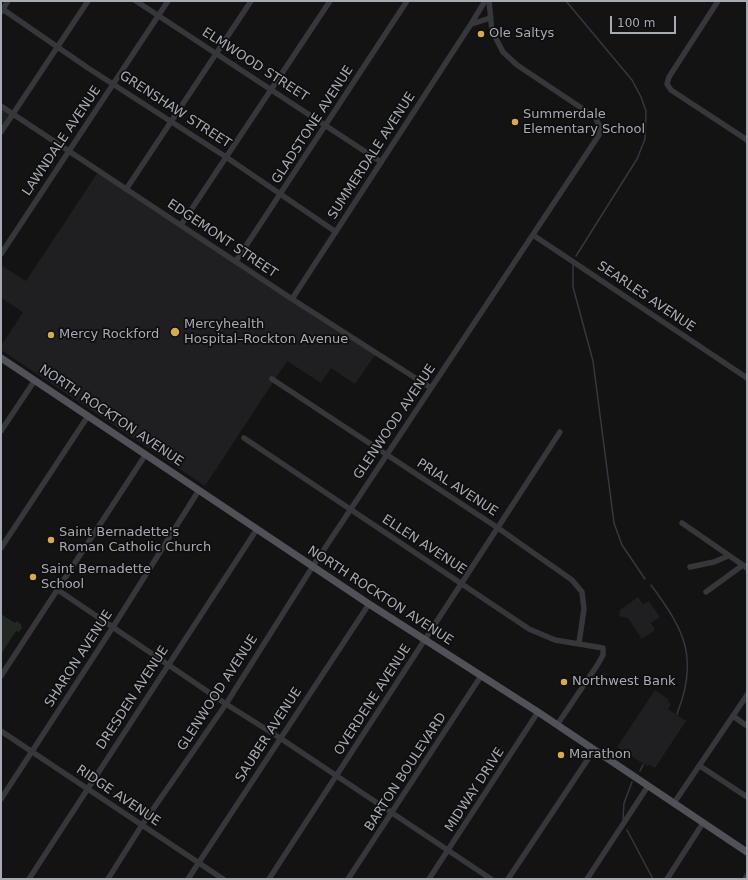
<!DOCTYPE html>
<html>
<head>
<meta charset="utf-8">
<style>
  body { margin:0 }
  #map { position:relative; width:748px; height:880px; overflow:hidden; background:#131314; font-family:"DejaVu Sans",sans-serif }
  canvas { display:block }
  .frame { position:absolute; inset:0; border:2px solid #a6aab3; pointer-events:none }
  .scale { position:absolute; left:610px; top:16px; width:66px; height:18px; box-sizing:border-box; border:2px solid #a6aab3; border-top:0; padding-left:5px; font-size:12px; line-height:14px; white-space:nowrap; color:#a6aab3; -webkit-text-stroke:3px #0e0e0f; paint-order:stroke }
</style>
</head>
<body>
<div id="map">
<canvas width="748" height="880"></canvas>
<div class="frame"></div>
<div class="scale">100 m</div>
</div>
<script>
const g = document.querySelector('canvas').getContext('2d');
g.lineJoin = 'round';
function fill(path, color) { g.fillStyle = color; g.fill(path, 'evenodd'); }
function trace(path, color, width, dash) { g.strokeStyle = color; g.lineWidth = width; g.lineCap = dash ? 'butt' : 'round'; g.setLineDash(dash || []); g.stroke(path); }
function drawText(font, color, halo, rows, align = 'center') {
  g.font = font + ' "DejaVu Sans",sans-serif'; g.lineWidth = 3.5; g.setLineDash([]); g.textBaseline = 'middle'; g.strokeStyle = halo; g.fillStyle = color; for (const [text, x, y, turn = 0] of rows) {
    g.save(); g.translate(x, y); g.rotate((+turn || 0) * Math.PI / 180); g.textAlign = isNaN(turn) ? turn : align; if (halo) g.strokeText(text, 0, 0); g.fillText(text, 0, 0); g.restore();
  }
}
fill(new Path2D(`
  M1,107L8,112L10,115L1,129Z
  M98,172L375,355L355,384L331,368L321,383L287,361L205,486L1,350V346L23,312L1,298V265L26,281Z
  M638,597L643,604L649,601L660,617L651,623L655,630L642,639L628,618L619,616L620,610Z
  M655,690L669,700L668,702L671,704L668,709L686,721L655,768L650,765L647,766L617,747Z`), '#1f1f21');
fill(new Path2D(`
  M1,614L15,623L17,621L21,624L22,628L19,632L16,631L1,654Z`), '#222923');
trace(new Path2D(`
  M566,1L632,80L641,97L646,111L645,139L637,159L576,256
  M573,265V287L593,361L614,523L622,545L645,579
  M651,585C685,631 699,658 677,714
  M640,771L643,765
  M623,820L624,803L632,782
  M627,830L653,879`), '#32393f', 1.5);
trace(new Path2D(`
  M136,1L381,162
  M718,1L669,77L667,84L671,90L747,140
  M1,8L88,68L226,157L336,232
  M1,12L8,1
  M472,24L490,18
  M1,106L292,299L431,388
  M1,132L88,1
  M127,188L251,1
  M181,225L330,1
  M533,235L747,378
  M1,254L168,1
  M236,261L407,1
  M292,299L471,24L485,1
  M272,379L498,528L572,580L582,592L584,609L579,643
  M1,431L35,380
  M244,438L529,629L555,640L603,648V655L598,664L557,725
  M682,523L747,568
  M1,548L88,416
  M690,567L714,562L728,556
  M58,590L226,704L280,738L491,879
  M706,592L743,565
  M1,676L146,454
  M733,716L747,726
  M1,731L223,879
  M700,766L747,797
  M1,799L113,627L199,490
  M674,803L747,695
  M29,879L257,529
  M108,879L142,825L226,704L313,566L599,135L600,127L595,117L517,65L503,52L492,31L489,1
  M188,879L369,604
  M269,879L560,432
  M348,879L481,676
  M429,879L538,712
  M508,879L594,750
  M587,879L648,786
  M667,879L703,823
  M745,879L747,876`), '#36373b', 5.5);
trace(new Path2D(`
  M1,358L369,604L538,712L747,852`), '#515257', 7);
for (const [x, y, r, color] of [
  [481,34,4,"#dbaa45"],
  [515,122,4,"#dbaa45"],
  [175,332,5,"#dbaa45"],
  [51,335,4,"#dbaa45"],
  [51,540,4,"#dbaa45"],
  [33,577,4,"#dbaa45"],
  [564,682,4,"#dbaa45"],
  [561,755,4,"#dbaa45"]
]) { const dot = new Path2D(); dot.arc(x, y, r, 0, 2 * Math.PI); g.fillStyle = color; g.fill(dot); trace(dot, '#0e0e0f', 1.5); }
drawText('13px', '#a6aab3', '#0e0e0f', [
  ["Ole Saltys",489,34],
  ["Summerdale",523,115],
  ["Elementary School",523,130],
  ["Mercyhealth",184,325],
  ["Hospital–Rockton Avenue",184,340],
  ["Mercy Rockford",59,335],
  ["Saint Bernadette's",59,533],
  ["Roman Catholic Church",59,548],
  ["Saint Bernadette",41,570],
  ["School",41,585],
  ["Northwest Bank",572,682],
  ["Marathon",569,755]
], 'left');
drawText('13px', '#a6aab3', '#0e0e0f', [
  ["ELMWOOD STREET",255,65,33],
  ["GRENSHAW STREET",175,110,33],
  ["GLADSTONE AVENUE",313,125,-57],
  ["LAWNDALE AVENUE",62,141,-56],
  ["SUMMERDALE AVENUE",372,156,-57],
  ["EDGEMONT STREET",222,239,34],
  ["SEARLES AVENUE",646,297,34],
  ["NORTH ROCKTON AVENUE",111,416,34],
  ["GLENWOOD AVENUE",395,422,-56],
  ["PRIAL AVENUE",457,488,33],
  ["ELLEN AVENUE",424,545,33],
  ["NORTH ROCKTON AVENUE",380,596,33],
  ["SHARON AVENUE",79,659,-57],
  ["GLENWOOD AVENUE",218,693,-57],
  ["DRESDEN AVENUE",133,698,-57],
  ["OVERDENE AVENUE",373,700,-57],
  ["SAUBER AVENUE",269,735,-57],
  ["BARTON BOULEVARD",406,772,-57],
  ["MIDWAY DRIVE",475,790,-57],
  ["RIDGE AVENUE",118,796,34]
]);
</script>
</body>
</html>
